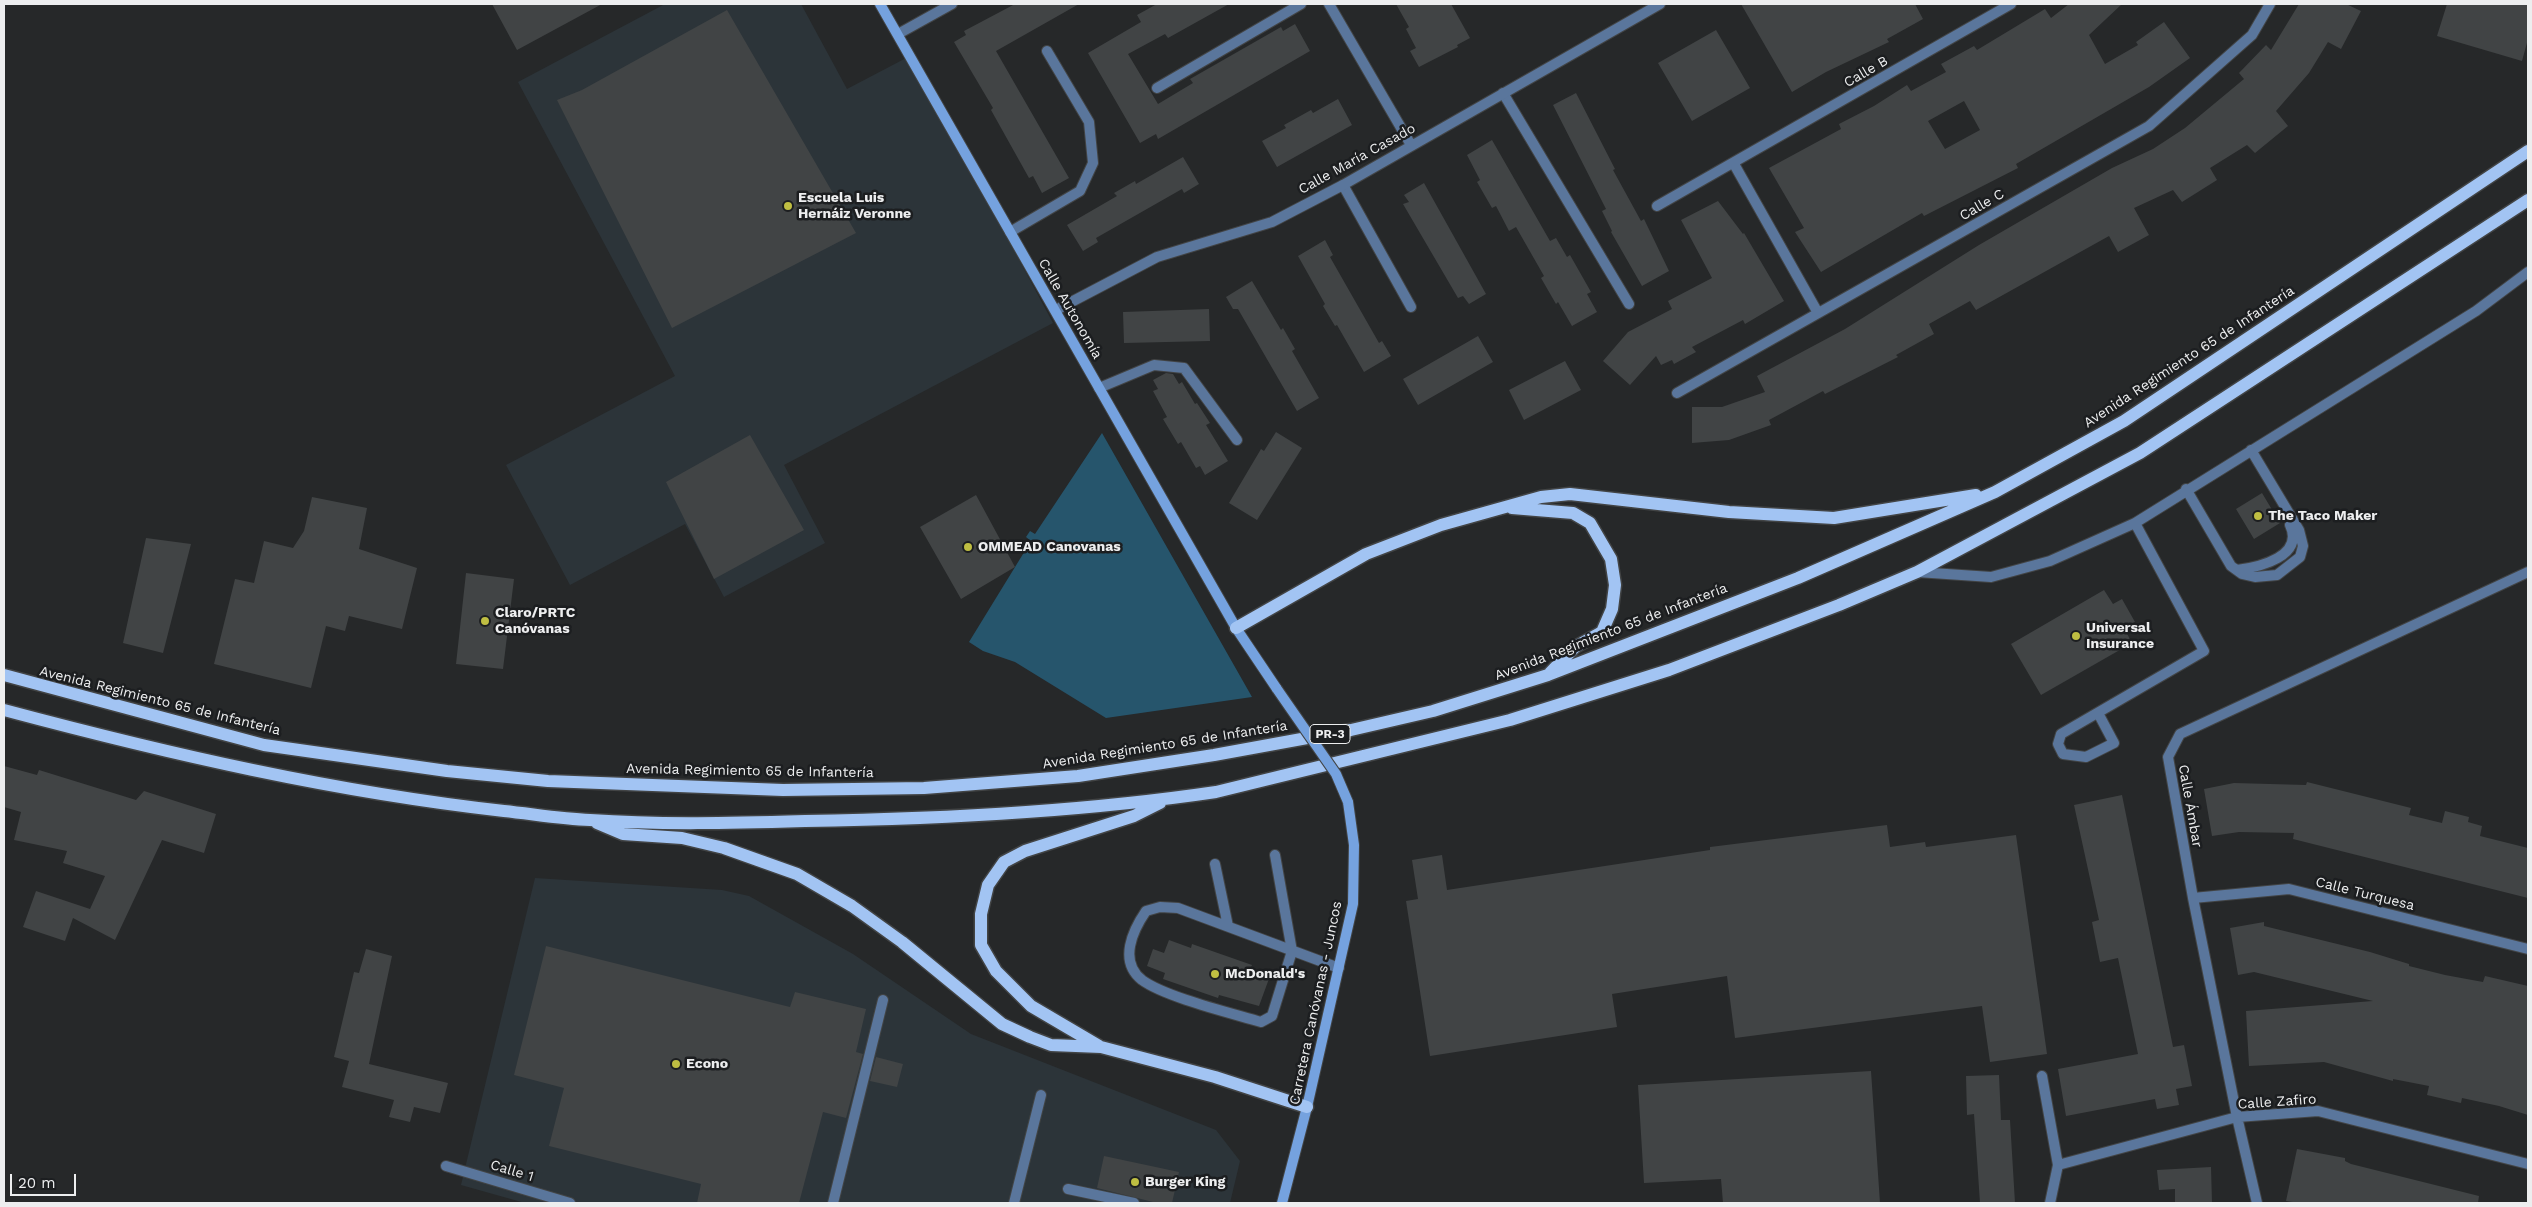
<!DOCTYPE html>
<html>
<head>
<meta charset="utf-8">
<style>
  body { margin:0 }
  #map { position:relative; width:2532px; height:1207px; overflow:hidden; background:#262829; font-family:"Work Sans",sans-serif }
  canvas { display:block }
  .frame { position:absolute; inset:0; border:5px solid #edeeef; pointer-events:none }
  .scale { position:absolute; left:10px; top:1174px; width:66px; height:22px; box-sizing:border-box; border:2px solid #edeeef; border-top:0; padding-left:6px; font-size:15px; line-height:18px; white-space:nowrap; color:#edeeef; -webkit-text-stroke:4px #1c1e20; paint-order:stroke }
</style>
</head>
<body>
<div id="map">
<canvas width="2532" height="1207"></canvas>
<div class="frame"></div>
<div class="scale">20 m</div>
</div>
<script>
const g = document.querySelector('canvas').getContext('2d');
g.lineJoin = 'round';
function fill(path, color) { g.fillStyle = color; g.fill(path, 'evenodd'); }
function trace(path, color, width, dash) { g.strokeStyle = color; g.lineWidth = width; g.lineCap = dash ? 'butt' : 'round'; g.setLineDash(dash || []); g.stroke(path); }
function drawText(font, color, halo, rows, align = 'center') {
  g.font = font + ' "Work Sans",sans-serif'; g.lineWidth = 5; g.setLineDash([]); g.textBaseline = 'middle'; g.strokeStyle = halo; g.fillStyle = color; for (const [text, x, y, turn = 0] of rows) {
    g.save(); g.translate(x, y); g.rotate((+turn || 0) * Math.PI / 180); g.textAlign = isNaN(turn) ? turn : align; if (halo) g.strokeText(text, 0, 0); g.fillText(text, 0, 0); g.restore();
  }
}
fill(new Path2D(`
  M665,4H801L847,89L910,56L1053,323L784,465L825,543L724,597L685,524L570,585L506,465L675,376L518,82Z
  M535,878L722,890L749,896L853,954L971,1034L1216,1130L1240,1161L1230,1203H525L461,1185Z`), '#2c3439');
fill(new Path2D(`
  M1102,433L1252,697L1106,718L1015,662L983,651L969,642L1031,541L1026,537L1030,531L1035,534Z`), '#26556c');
fill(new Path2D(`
  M492,4H602L517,50Z
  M1015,4H1079L996,51L1069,178L1042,193L1033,176L1029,178L991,110L993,108L954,42L966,35L964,31Z
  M1157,4H1229L1168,38L1165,34L1128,54L1158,104L1193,83L1190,79L1281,27L1283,31L1295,24L1310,51L1158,139L1156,134L1140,143L1088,53L1141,22L1137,15Z
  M1396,4H1451L1470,38L1457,45L1458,47L1419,67L1410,51L1416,48L1406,29L1409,27Z
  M1741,4H1915L1923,19L1887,39L1889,42L1826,72L1792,92Z
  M2069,4H2122L2089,35L2105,64L2138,45L2136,42L2164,22L2190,58L2149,87L2016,164L2018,168L1924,216L1922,213L1821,272L1795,232L1804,228L1769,168L1841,129L1839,124L1874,106L1907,85L1911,91L1946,72L1941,64L1974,46L1977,50L2045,9L2051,18ZM1964,101L1980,130L1945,149L1928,121Z
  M2299,4H2346L2361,11L2341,49L2328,42L2309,73L2276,111L2288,126L2255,153L2247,145L2210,168L2217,180L2182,202L2173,190L2134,208L2149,235L2118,252L2109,236L1976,310L1970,301L1929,324L1934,334L1896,355L1898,357L1825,394L1823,391L1769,420L1771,425L1729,440L1692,443V407H1722L1765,392L1757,376L1845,329L1979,245L2112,168L2153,149L2185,128L2244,79L2239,73L2266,45L2271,50Z
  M2447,4H2528V39L2522,61L2437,36Z
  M727,10L856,233L672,328L557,100L582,90Z
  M1716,30L1750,88L1692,121L1658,63Z
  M1576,93L1615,169L1613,170L1641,221L1644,219L1669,271L1642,286L1611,232L1612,231L1602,211L1606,209L1553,105Z
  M1338,99L1352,125L1277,167L1262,141L1286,128L1284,125L1311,110L1313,113Z
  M1492,140L1550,241L1556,238L1567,257L1570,255L1591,292L1587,294L1597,312L1572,326L1558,302L1556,304L1541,278L1544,276L1516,227L1509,231L1496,206L1492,208L1477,182L1480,180L1467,155Z
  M1183,157L1199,184L1184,193L1182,189L1096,238L1098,242L1083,251L1067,225L1117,196L1114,193L1135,181L1136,184Z
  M1424,183L1486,294L1469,304L1463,296L1458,298L1403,204L1409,202L1404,195Z
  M1718,201L1743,234L1744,233L1784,301L1745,324L1743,320L1692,347L1696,352L1674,364L1672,360L1661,365L1656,356L1630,385L1603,361L1628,332L1672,309L1668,301L1712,278L1681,220Z
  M1325,240L1333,255L1330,257L1379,343L1382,341L1391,356L1364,372L1337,325L1335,326L1323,306L1325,304L1298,256Z
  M1252,281L1281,330L1283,328L1295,349L1292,351L1319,398L1297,411L1238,309H1233L1226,297Z
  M1209,309L1210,341L1124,343L1123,312Z
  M1478,336L1493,362L1418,405L1403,379Z
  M1565,361L1581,390L1524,420L1509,390Z
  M1166,373L1173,374L1179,384L1182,382L1195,404L1197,403L1210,423L1206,425L1228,461L1205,475L1200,466L1196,468L1181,442L1178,444L1163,419L1167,417L1153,391L1158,389L1153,380Z
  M1276,432L1302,448L1257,520L1229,503L1261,449L1264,451Z
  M750,435L804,530L714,579L666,482Z
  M2262,493L2280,523L2254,539L2236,509Z
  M976,495L1015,567L961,599L920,527Z
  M312,497L367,508L359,549L417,568L402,629L349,616L345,631L326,626L311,688L214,664L235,579L254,583L264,541L293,548L304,531Z
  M146,538L191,544L163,653L123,643Z
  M466,573L514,579L503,669L456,664Z
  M2104,590L2113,604L2122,599L2135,622L2124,628L2132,643L2041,695L2011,644Z
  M4,766L37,775L39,770L136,800L144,791L216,814L204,853L162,840L115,940L73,918L65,941L23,927L36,891L90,909L105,876L63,863L67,851L14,840L21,812L4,807Z
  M2307,782L2411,808L2409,815L2442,823L2445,811L2469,817L2468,822L2482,826L2480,836L2528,848V898L2293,839L2294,833L2239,832L2212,836L2204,789L2234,783L2306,785Z
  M2122,795L2173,1047L2184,1045L2192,1086L2176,1089L2179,1105L2157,1109L2155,1099L2066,1116L2058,1069L2138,1054L2118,958L2100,962L2092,922L2099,920L2074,805Z
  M1887,825L1890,847L1925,842L1926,847L2016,835L2047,1054L1990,1062L1982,1006L1735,1038L1727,976L1612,994L1617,1027L1430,1056L1406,901L1418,899L1412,860L1442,855L1447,890L1710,850V847Z
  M2264,922V926L2370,952L2409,964V966L2445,975L2483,982L2485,976L2528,986V1115L2499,1106L2462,1098L2461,1103L2427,1095L2429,1086L2393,1079V1081L2324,1062L2249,1066L2246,1011L2373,1001L2254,972L2238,975L2230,928Z
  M1169,940L1191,948L1192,944L1252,965L1250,969L1270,976L1259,1006L1219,995L1218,998L1163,979L1165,973L1147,966L1153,949L1164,953Z
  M546,946L790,1007L795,992L866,1009L856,1052L863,1054L846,1118L823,1112L799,1203H697L701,1184L549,1146L564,1088L514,1075Z
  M366,949L392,956L369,1064L448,1083L440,1113L414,1107L410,1122L389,1117L394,1100L342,1087L349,1061L334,1057L354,972L359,973Z
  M876,1057L903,1064L897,1087L870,1081Z
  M1871,1071L1880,1203H1723L1721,1179L1644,1183L1638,1085Z
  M1999,1075L2001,1120H2010L2015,1203H1980L1974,1114L1967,1115L1966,1076Z
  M2297,1149L2345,1158V1161L2351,1164L2479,1196L2478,1203H2299L2286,1201Z
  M1104,1156L1179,1172L1172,1203H1157L1097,1188Z
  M2211,1167L2212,1203H2175V1189L2159,1190L2157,1170Z`), '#414445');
const service = new Path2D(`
  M898,34L952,4
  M1157,88L1301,4
  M1503,93L1629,304
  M1343,185L1411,307
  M1010,232L1080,191L1093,163L1089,122L1047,51
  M1099,388L1154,365L1184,368L1237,440
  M2186,489L2231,566L2242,574L2255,577L2277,575L2300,557L2303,546L2299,530L2251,450
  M2237,570C2260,567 2305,556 2290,525
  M1917,572L1991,577L2050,561L2135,523L2476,311L2528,272
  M2098,713L2114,743L2086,757L2063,754L2058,744L2061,734L2204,651L2135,523
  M1275,855L1292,951L1272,1016L1261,1022C1231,1013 1165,997 1142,980C1118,961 1133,930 1146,911L1160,907L1178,908L1339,968
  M1215,864L1228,926
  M1068,1189L1134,1203
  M833,1203L883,1000
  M1014,1203L1041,1095`);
const minor = new Path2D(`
  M1329,4L1411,145
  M1734,164L1818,313
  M1657,206L2011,4
  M1056,310L1157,257L1272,222L1343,185L1660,4
  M1677,393L2149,126L2252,35L2270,4
  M2193,898L2289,889L2528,949
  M2042,1076L2058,1165L2050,1203
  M2058,1165L2237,1117L2318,1111L2528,1164
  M446,1166L570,1203
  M2257,1203L2237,1117L2193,898L2168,757L2180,734L2528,572`);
const secondary = new Path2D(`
  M880,4L1236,628L1277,689
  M1282,1203L1307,1107L1353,904L1354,845L1348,802`);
const primary = new Path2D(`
  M1512,508L1573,513L1590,523L1611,559L1615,585L1612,609L1602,632L1575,647L1550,673
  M1236,628L1366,554L1441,525L1541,497L1570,494L1729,512L1834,518L1976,495
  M4,675L264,745L447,771L548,781L783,790L924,788L1078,776L1214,755L1351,730L1433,711L1548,675L1798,578L1995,492L2124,421L2528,151
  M4,710C169,754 334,792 504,811C533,814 561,819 590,820C661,825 734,823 805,821C943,819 1080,812 1216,792L1510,720L1669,670L1839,605L1917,572L2140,453L2528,200
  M597,823L623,834L682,838L724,848L797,874L852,906L902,942L1002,1024L1030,1037L1051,1045L1101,1047L1215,1077L1307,1107
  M1099,1046L1031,1006L996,971L981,945V914L988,885L1004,862L1025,851L1134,816L1160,803`);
trace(service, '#424445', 12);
trace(minor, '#424445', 12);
trace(secondary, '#424445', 12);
trace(primary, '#424445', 15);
trace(service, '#5a769c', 10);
trace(minor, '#5a769c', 10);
trace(secondary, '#75a2df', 10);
trace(primary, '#a2c4f3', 12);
const secondaryBridge = new Path2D(`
  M1277,689L1336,774L1348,802`);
trace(secondaryBridge, '#424445', 12, []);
trace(secondaryBridge, '#75a2df', 10);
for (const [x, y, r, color] of [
  [788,206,5,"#bfbe42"],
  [2258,516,5,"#bfbe42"],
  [968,547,5,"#bfbe42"],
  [485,621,5,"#bfbe42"],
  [2076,636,5,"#bfbe42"],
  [1215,974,5,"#bfbe42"],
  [676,1064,5,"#bfbe42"],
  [1135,1182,5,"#bfbe42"]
]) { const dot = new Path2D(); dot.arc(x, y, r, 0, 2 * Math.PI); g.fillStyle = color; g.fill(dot); trace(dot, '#1c1e20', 2); }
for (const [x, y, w] of [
  [1330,734,40]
]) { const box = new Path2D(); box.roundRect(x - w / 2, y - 9.5, w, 19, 4); g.fillStyle = '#1c1e20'; g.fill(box); trace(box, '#edeeef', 1); }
drawText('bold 12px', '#edeeef', null, [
  ["PR-3",1330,734]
]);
drawText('14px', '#edeeef', '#1c1e20', [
  ["Calle B",1866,72,-30],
  ["Calle María Casado",1357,159,-29],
  ["Calle C",1982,205,-30],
  ["Calle Autonomía",1070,309,60],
  ["Avenida Regimiento 65 de Infantería",2189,357,-33],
  ["Avenida Regimiento 65 de Infantería",1611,632,-21],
  ["Avenida Regimiento 65 de Infantería",160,701,14],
  ["Avenida Regimiento 65 de Infantería",1165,745,-9],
  ["Avenida Regimiento 65 de Infantería",750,771,1],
  ["Calle Ámbar",2190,806,80],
  ["Calle Turquesa",2365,894,14],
  ["Carretera Canóvanas - Juncos",1316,1003,-78],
  ["Calle Zafiro",2277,1102,-4],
  ["Calle 1",512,1171,17]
]);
drawText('bold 14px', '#edeeef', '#1c1e20', [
  ["Escuela Luis",798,198],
  ["Hernáiz Veronne",798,214],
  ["The Taco Maker",2268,516],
  ["OMMEAD Canovanas",978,547],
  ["Claro/PRTC",495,613],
  ["Canóvanas",495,629],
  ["Universal",2086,628],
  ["Insurance",2086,644],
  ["McDonald's",1225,974],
  ["Econo",686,1064],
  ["Burger King",1145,1182]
], 'left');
</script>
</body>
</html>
